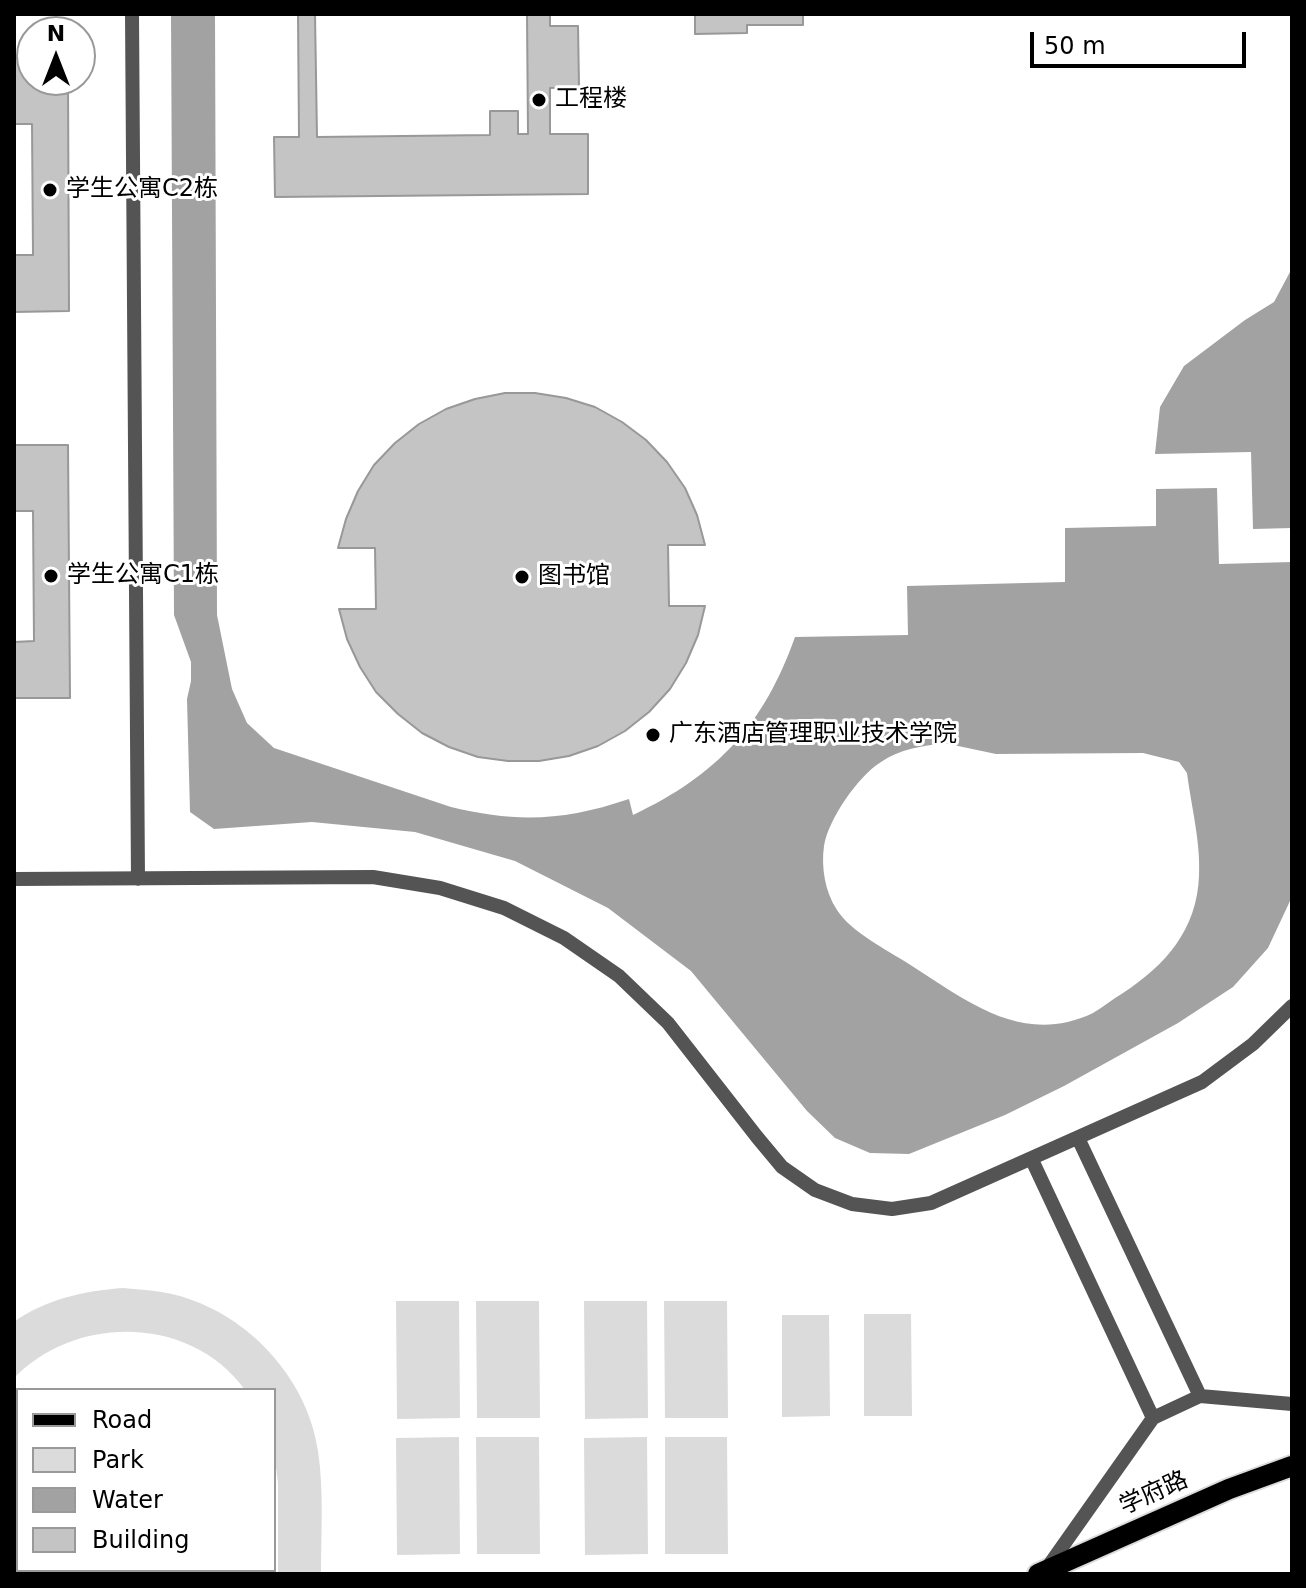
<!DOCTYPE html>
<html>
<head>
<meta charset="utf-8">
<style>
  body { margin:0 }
  #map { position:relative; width:1306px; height:1588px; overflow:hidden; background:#fff; font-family:"DejaVu Sans",sans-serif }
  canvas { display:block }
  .frame { position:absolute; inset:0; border:16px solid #000; pointer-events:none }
  .legend { position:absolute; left:16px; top:1388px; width:260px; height:184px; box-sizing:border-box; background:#fff; border:2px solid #999; margin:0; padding:10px 14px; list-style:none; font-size:24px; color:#000 }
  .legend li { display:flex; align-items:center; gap:16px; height:40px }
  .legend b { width:40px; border:2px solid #999 }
  .north { position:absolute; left:16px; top:16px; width:80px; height:80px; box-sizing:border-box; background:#fff; border:2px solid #999; border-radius:50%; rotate:0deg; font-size:22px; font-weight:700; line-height:32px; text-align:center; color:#000 }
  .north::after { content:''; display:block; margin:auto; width:28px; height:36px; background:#000; clip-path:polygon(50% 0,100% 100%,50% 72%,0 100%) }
  .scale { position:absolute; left:1030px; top:32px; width:216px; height:36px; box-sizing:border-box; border:4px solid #000; border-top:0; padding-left:10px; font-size:24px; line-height:28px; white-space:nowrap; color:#000; -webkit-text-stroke:6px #fff; paint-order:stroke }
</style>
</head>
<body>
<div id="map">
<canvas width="1306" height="1588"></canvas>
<div class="frame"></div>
<ul class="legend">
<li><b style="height:10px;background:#000"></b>Road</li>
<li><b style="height:22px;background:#dbdbdb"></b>Park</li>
<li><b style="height:22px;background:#a2a2a2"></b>Water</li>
<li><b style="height:22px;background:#c4c4c4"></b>Building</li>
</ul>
<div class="north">N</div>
<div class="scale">50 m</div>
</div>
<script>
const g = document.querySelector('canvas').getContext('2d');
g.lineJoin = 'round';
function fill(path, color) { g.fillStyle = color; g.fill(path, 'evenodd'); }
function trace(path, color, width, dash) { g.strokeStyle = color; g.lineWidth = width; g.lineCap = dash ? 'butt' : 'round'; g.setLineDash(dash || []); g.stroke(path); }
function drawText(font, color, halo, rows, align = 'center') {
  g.font = font + ' "DejaVu Sans","Noto Sans SC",sans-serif'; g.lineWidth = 6; g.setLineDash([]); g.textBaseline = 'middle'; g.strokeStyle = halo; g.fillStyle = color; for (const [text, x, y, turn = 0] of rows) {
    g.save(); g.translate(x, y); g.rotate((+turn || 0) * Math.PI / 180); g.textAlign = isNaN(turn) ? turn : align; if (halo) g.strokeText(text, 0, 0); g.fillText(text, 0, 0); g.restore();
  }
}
fill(new Path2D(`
  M123,1288C145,1290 168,1291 189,1299C254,1321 308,1382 318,1451C324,1491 321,1533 321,1574H278V1483L274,1452V1390H245C191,1315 76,1314 14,1378V1322C46,1299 84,1291 123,1288Z
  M396,1301H459L460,1418L397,1419Z
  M476,1301H539L540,1418H477Z
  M584,1301H647L648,1418L585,1419Z
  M664,1301H727L728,1418H665Z
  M864,1314H911L912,1416H864Z
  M782,1315H829L830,1416L782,1417Z
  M14,1432H18V1570H269V1574H14Z
  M459,1437L460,1554L397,1555L396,1438Z
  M476,1437H539L540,1554H477Z
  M647,1437L648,1554L585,1555L584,1438Z
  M665,1437H727L728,1554H665Z`), '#dbdbdb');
fill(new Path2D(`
  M171,14H215L217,615L232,689L247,723L274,748L451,807C517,823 564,821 629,799L633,815C718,775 764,724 795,637L908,635L907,586L1065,582V528L1156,526V489L1217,488L1219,564L1292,562V888L1290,901L1268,948L1233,987L1178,1023L1064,1086L1005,1115L909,1154L870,1153L835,1138L807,1111L691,971L608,908L515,861L415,832L312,822L214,829L190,812L187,699L191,681V662L174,615ZM944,743L996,754L1143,753L1179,762L1187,773C1191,805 1201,843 1199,876C1197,929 1166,965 1123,993C1113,999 1103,1007 1093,1013C1022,1047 966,1000 909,964C887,950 851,932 837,910C825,892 821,867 824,846C828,820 858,776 881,762C900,749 922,746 944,743Z
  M1292,229V528L1253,529L1251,452L1155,454L1160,407L1184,366L1245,320L1274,302L1290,272V239Z`), '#a2a2a2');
const building = new Path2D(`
  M298,14H315L317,137L490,135V111H518V134H528L527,14H550V26H578L579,87L550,88V134H588V194L275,197L274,137H299Z
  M695,14H803V25H747V33L695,34Z
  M14,58H32V80H68L69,311L14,312V255H33L32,124H14Z
  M505,393H535L566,398L595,407L622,422L646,440L667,462L685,488L697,515L705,545H668L669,606H705L698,635L686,663L670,689L649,712L625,731L598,746L569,756L539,761H508L478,757L449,747L422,733L398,714L376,692L360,667L347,639L339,609H376L375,548H338L346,519L358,491L374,465L395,443L419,424L446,409L475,399Z
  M14,445H68L70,698H14V642L34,641L33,511H14Z`);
fill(building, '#c4c4c4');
trace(building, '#989898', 2);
const primary = new Path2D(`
  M1038,1574L1229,1489L1292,1466`);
trace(primary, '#dbdbdb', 24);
trace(new Path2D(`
  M132,14L138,879
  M14,879L373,877L440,888L504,908L564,938L619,976L668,1023L757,1137L782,1167L815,1190L852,1204L892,1209L931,1203L1202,1082L1253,1044L1292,1006
  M1078,1138L1200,1396
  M1032,1160L1153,1418
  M1045,1571L1153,1418L1200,1396L1292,1404`), '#545454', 14);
trace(primary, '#000', 20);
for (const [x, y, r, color] of [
  [539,100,8,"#000"],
  [50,190,8,"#000"],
  [51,576,8,"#000"],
  [522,577,8,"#000"],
  [653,735,8,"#000"]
]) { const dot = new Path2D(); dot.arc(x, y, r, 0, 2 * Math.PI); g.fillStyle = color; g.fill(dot); trace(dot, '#fff', 3); }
drawText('24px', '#000', '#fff', [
  ["工程楼",555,100],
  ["学生公寓C2栋",66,190],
  ["学生公寓C1栋",67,576],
  ["图书馆",538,577],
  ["广东酒店管理职业技术学院",669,735]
], 'left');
drawText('24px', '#000', '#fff', [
  ["学府路",1154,1494,-24]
]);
</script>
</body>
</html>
